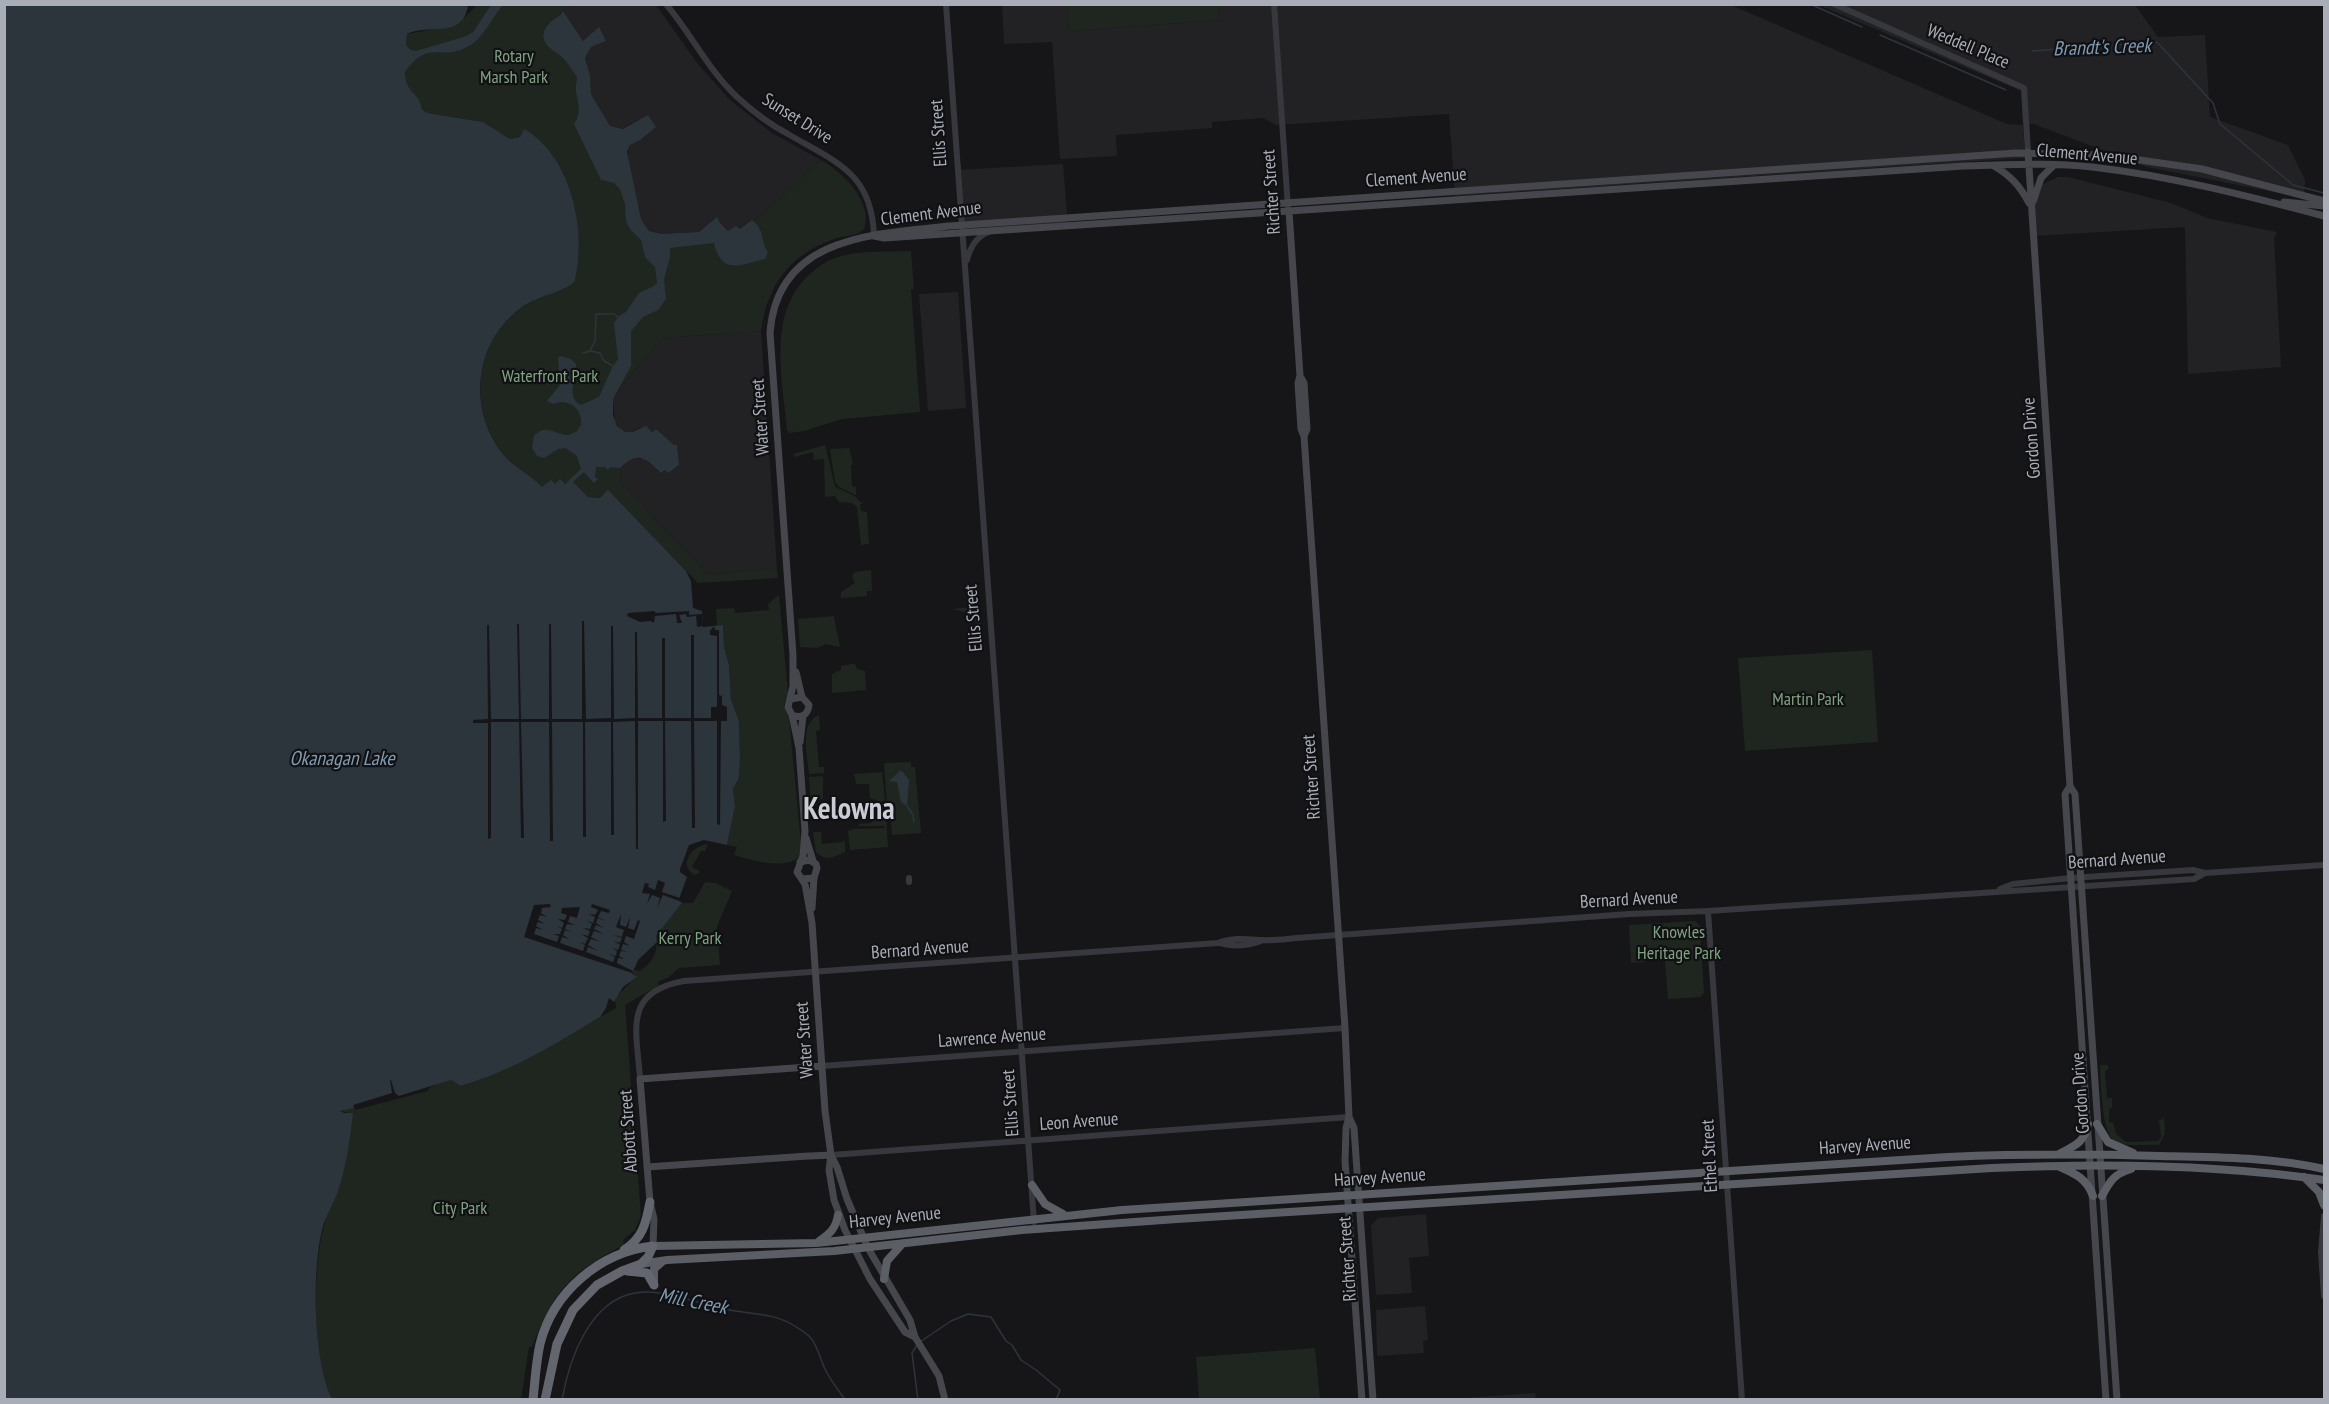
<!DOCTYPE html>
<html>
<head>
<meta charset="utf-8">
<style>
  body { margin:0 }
  #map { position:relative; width:2329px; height:1404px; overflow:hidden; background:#161618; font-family:"PT Sans Narrow",sans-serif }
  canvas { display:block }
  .frame { position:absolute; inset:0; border:6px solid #a8adb8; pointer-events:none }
</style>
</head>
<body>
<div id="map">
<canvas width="2329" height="1404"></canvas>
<div class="frame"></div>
</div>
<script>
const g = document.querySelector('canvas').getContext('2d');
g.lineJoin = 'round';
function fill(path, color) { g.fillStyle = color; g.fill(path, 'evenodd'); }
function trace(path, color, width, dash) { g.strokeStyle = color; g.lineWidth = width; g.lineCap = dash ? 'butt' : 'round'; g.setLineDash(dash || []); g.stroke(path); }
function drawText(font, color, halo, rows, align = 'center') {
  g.font = font + ' "PT Sans Narrow",sans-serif'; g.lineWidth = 4.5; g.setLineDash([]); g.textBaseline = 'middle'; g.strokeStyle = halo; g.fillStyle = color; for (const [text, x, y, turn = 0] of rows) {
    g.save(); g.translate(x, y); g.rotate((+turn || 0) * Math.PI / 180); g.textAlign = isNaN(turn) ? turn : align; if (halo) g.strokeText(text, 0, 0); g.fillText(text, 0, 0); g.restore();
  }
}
fill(new Path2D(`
  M1219,4L1731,5L2007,124L2023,125L2021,91L1819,5H2135L2158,37L2205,35L2210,117L2288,145L2305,180L2304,198L2147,167L2034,124L2023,125L2025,158L1455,196L1449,114L1276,125L1263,118L1212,122V128L1116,135L1117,156L1060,159L1052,42L1004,44L1002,5H1067L1069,31L1220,20Z
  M571,5H656L698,64L730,100L772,133L821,160L760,216L748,222L740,229L727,231L720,223L717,217L699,232L661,234L649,231L641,219L627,158L630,145L640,140L632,123L623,129L610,126L591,94L590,75L585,56L591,47L606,41H583L563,11Z
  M1063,164L1068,227L963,233L957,170Z
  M2058,177H2068L2171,203L2207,218L2277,232L2274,238L2281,367L2188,374L2185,227L2034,236L2030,190Z
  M958,292L966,408L928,411L919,294Z
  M761,331L777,569L708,574L621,483L620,468L627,461L634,458L646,459L662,473L665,470L668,473L676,465L674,445L656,429L652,432L647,428L641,427L629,433L621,430L615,421L613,399L616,393L662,338Z
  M1426,1214L1429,1256L1409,1258L1412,1293L1376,1295L1371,1226L1378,1218Z
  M1425,1306L1428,1340L1423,1341L1424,1353L1377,1356L1376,1310Z
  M1535,1393L1536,1399H1438H1447Z`), '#222225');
fill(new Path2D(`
  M477,5H571L563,11L583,41L599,27L606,41L591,47L585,58L590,75L591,94L610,126L623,129L648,115L656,127L640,140L630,145L627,152L641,219L649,231L661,234L699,232L717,217L720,223L727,231L736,226L740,229L749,221L760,216L821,160C842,171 874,203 864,229C857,237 843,235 834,239C790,254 767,286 761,331L662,338L616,393C611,405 610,430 627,432C634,433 639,427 646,426L652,432L656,429L674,445H677L679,465L668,473L665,470L661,473C646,458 638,450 620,468L621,483L708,574L777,569L778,578L698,583L608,491L600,498L588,497L570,480L564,484L542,487C532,475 515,469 504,455C467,409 474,342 522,307C539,295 559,292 575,281C587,233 572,155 524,130L520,137L510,139L483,122L427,113C418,106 416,95 407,88L405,72L411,50L406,45L407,34L457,25Z
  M1067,5H1219L1220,20L1069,31Z
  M911,251L914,289H911L920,412L842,419L804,431L789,433L787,430C783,378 766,314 810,274C818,267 827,260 838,257C860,250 888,252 911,251Z
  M825,445L835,487L853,495L863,504H860L861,511L867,512L869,544L861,545L857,507L852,503L839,502L835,496L825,497L824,459L812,460L814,459L813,452L794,457V454Z
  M849,448L853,464L851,465L852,486L856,487V495L839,487L835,482L830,449Z
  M871,570L872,591H867V596L841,598V592L855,583L852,576L855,572Z
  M779,595L788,693L784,706L789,718L802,854C788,872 752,860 734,855L737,847L727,845L735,806L733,789L739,778L740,759L739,721L731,699L729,665L724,647L723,626H717L716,609L734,608L735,613L769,610L768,604Z
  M980,606L981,624L979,625L964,612L953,609Z
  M834,616C835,628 839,636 840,647L826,644L817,648L800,647L798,619Z
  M1872,650L1878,742L1745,751L1738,658Z
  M851,664H855L857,669L865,671L866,690L832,693V674L841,670V666Z
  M819,715L820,730L816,731L819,767H824V773L809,774C808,757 798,723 819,715Z
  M911,762V767H915L921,833L892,835L890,806H887L884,763Z
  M882,772L885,800L879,803L876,800L870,798L869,784H856L854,774Z
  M823,776V799L813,800L814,806H811L809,777Z
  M879,812H882L883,816H886L888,847L850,850L848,831L853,829L885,828L884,826H859V824L872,823V816L878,815Z
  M813,832H821L822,844L842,842L845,840V852C835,856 826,863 816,852Z
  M708,844L705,851H701L692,867L700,871L699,873L695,875C677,866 692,845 708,844Z
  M705,882L716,883L732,891L717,926L720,965L679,968L669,977L658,982L659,985L625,1005L641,1216L635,1230L623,1240L624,1245C569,1273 555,1290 532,1347H529L521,1399L332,1400C312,1360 312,1269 324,1226C327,1212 336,1200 339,1187C343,1163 345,1138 348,1113L340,1111L451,1080L461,1086C517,1069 566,1036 616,1008L615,998L636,977L632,975L634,970L640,971C653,962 659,952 656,936L682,903H693Z
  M1695,921L1700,926L1704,993L1700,997L1668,999L1665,961H1657L1652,953L1648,954L1645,962L1631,963L1629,925Z
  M2100,1065H2107L2109,1069L2105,1071L2107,1098H2112V1108L2109,1109V1122L2113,1123L2116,1134L2126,1142L2158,1141L2161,1137L2159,1120L2163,1119L2164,1115L2165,1133L2159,1145C2147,1144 2129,1147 2117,1143C2101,1136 2101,1083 2100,1065Z
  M1315,1348L1320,1399H1199L1196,1357Z`), '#1e261f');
fill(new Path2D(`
  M5,5H468C463,40 430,23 407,34L406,45L411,50L416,51L467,36L474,31L491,5H503C491,18 484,39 467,47C440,62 430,38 405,72C406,95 419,91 422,109L427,113L483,122L510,139L520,137L524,129C572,156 587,232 575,281C567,291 537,296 522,307C474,342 467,408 503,454C515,469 532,475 542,487L551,480L555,484L560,479L565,484L581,469L577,456L566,448L558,449L544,458L537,456L532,448L534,436C546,423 554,434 568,435L576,432L581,425C583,408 568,398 553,404L547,401L560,385L558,358L560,356L571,359L576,364C577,377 565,398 581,405L599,397L612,368L618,359L614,323L619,316L626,312L639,293L654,286L657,283L655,267L645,257L641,240L630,229L626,221L625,204L620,189L614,183L601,180L574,124C582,114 578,103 576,92C575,86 577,82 577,77C573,71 568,63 563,58C558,53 551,50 547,45C537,32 551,20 561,15L563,11L583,41L599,27L606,41L591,47L585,58L590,75L591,94L610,126L623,129L648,115L656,127L640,140L630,145L627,152L641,219L649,231L661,234L699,232L717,217L720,223L728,231L736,226L740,229L752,220C766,231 760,242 768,252L765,259C745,263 722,278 714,243L670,248V257L664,279L666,299L658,310L643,317L631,331V366L613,399V415L617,426L625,432H633L646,426L652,432L656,429L674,445H677L679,465L668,473L665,470L661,473C646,458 638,450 620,468L610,467L608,470L605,467H596L595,477L598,479L594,483L584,472L573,482L588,497L600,498L608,490L686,571L691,581L693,608L702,611L703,627L723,625L724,647L729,665L731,699L739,721L740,759L739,778L733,789L735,806L727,845L704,840L689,845L680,869V872L687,877L679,899L682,903L656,936L657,942L638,960L632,974L637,977L623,987L614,1002L609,998L606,1008L600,1017C556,1044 511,1071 461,1086L451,1080L355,1110L354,1108L340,1111L344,1113H353C350,1139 346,1169 337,1194C333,1204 328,1213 324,1223C311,1264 313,1362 332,1399L5,1400Z
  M900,771H902L909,780L907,806L901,802L897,782L891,781V784L890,780Z`), '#2c353c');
fill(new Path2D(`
  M654,611L656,613L689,611V615L702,614L703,626L697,627L696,616L687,617L686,614L679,615L682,623H677L676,614L655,616L654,623L651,621L640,622L627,616L628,613Z
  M582,621H584L586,719L611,718V626H613L614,719L635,718V632H637L638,718H662V638H665V718H691V635H694V718H711V707H717V636L710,635V631L714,626L715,630H719V695L722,696V705L727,707V721H721L720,825L717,824V721H694L695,828H692L691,721H665L666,821L663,822V721H638V849H636L635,721L613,722L614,835H611V722H585L586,837H583V722H552L553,841H550L549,722H521L524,838H521L519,722H491V838L488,839V723H473V720L488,719L487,625H489L491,719H519L517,624H519L521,719H549V624H551L552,719H582Z
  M658,880L665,883L662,892L683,899L682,902L663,895L657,908L660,898L652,895L647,904L650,894L642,893L645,883L649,884L648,887L655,890Z
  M550,904L551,907L542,908L541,913L547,917L540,915L538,920L545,924L538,922L536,926L543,930L536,928L534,934L557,942L559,936L553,934H560L562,929L556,926L562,928L564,923L558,919L565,920L567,915L561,913L562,908L580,907L577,918L570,916L568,922L575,925L567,924L565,929L572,932L565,930L563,935L569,939L562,937L560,943L583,951L585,945L579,942L585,944L588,938L581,934L588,936L590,931L583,928L590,929L592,924L586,920L593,923L595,917L588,914L595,915L598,910L591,907L592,904L610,910L609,913L601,911L598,917L606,921L598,918L596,923L604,928L596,925L594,929L604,934L594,931L591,937L601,942L591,939L588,945L598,951L588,947L586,952L613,962L615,957L609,954L616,956L617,951L612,948L618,950L620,945L614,941L620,943L622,938L613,935L622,937L624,930L616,927L621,914L620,925L626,927L630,917L628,928L634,930L638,920L640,921L634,939L626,936L624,942L630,946L623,944L621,950L628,952L621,951L619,956L624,959L618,958L617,963L633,971L632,973L524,937L534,905Z
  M390,1080H391L395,1093L399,1096L438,1084L429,1088L428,1091L355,1110L353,1105L392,1093Z`), '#161618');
trace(new Path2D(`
  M1810,4L1862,27
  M1880,35L2006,90
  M2032,51L2157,42L2213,103L2220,124L2293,185L2324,193
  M590,351L595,341L596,314H614L618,317
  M583,353L590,351L600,353L604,361L613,366
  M907,806L913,815L914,822
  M920,1342L951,1321L968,1314L991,1317L1006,1341L1012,1345L1021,1360L1036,1370L1060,1390L1056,1400
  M917,1345L912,1353L918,1400
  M562,1400C569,1360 589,1301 635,1293C663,1288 692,1302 720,1308C757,1317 776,1309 809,1336C817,1343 820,1359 825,1369C830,1380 838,1389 845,1400`), '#2c353c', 1.5);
trace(new Path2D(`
  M666,4C691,34 708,69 736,96C752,111 769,124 788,134C835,162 872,172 874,236
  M946,4L1034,1222
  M1274,4L1288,208
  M1834,4L2024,88L2028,152
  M967,260C970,248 977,236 989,232
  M909,878V882
  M2000,889L2013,884L2071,878L2193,870L2205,873L2324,865
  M1708,911L1742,1400
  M1219,943C1232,947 1248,946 1261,941
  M822,1066L1345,1028
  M640,1079C637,1031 622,992 684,981L1218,943C1233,937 1247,939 1262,940C1273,941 1286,939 1297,938L1629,914L1708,911L2194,879L2205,873
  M831,1155L1349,1117
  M2324,1216L2321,1252L2324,1296`), '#37383d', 6);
trace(new Path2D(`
  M2028,152L2070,786L2075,794L2117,1400
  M1994,166C2011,176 2020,186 2029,203
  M2033,202L2041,178L2053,166
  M2284,202L2324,206
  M1289,211L1300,376L1298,383L1301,429L1304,436L1345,1028L1349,1117L1346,1128L1345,1161L1362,1400
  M874,236L884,238L1964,166C2006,165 2050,162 2092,167C2171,176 2248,196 2324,216
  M1300,376L1304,383L1307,429L1304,436
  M796,672L802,697
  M791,699L802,697L809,705C808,715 801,719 792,715
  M800,742L803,716
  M2070,786L2065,794L2106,1400
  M806,838L813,861
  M800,862L809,860L816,864L817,868L814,878L802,879
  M812,908L814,878
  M1349,1117L1354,1128L1373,1400
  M831,1155L837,1167L847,1199L868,1248L910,1320L915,1337L939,1376L945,1400
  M810,1156L831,1155
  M647,1167L808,1156
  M653,1246L654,1219L650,1202L640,1079L822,1066
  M915,1337L905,1332L870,1279L845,1230L834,1200L829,1170L831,1155L825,1111L812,923L805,884L797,872L803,856L805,831L799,748L792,715L788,707L793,686V655L770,333C777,236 874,234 949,226L2016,153L2105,155L2202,169L2324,201`), '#45474d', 7);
trace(new Path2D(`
  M2097,1124L2108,1142L2133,1153
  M2059,1154C2076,1145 2084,1143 2088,1124
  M2060,1167C2076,1174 2087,1179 2093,1196
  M2304,1177L2319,1192L2324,1205
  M1032,1185L1045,1204L1063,1214
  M2102,1196C2110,1181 2114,1174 2131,1169
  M819,1241C830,1234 836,1228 838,1215
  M653,1246L816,1243L1122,1210L1948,1157C2018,1154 2089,1154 2159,1156C2215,1157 2270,1157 2324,1169
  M641,1264L667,1260L834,1251L1022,1230L1177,1219L1992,1168C2102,1163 2215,1164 2324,1180
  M884,1279L887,1261L902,1244
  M654,1285V1269L662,1262`), '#5b5e65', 8);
trace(new Path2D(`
  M624,1250C643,1238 646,1223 650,1202
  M627,1271L647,1273L654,1285
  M533,1400C535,1381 536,1362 540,1344C553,1292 600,1252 653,1246L648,1257L641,1264L622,1271L597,1285L573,1310L557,1344L545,1400`), '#63666e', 9);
drawText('18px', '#a8adb8', '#111113', [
  ["Weddell Place",1968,47,23],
  ["Sunset Drive",797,119,32],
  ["Ellis Street",939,133,-94],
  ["Clement Avenue",2087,155,5],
  ["Clement Avenue",1416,178,-4],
  ["Richter Street",1272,192,-94],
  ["Clement Avenue",931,214,-7],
  ["Water Street",761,417,-94],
  ["Gordon Drive",2032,438,-94],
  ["Ellis Street",974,618,-95],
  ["Richter Street",1312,777,-94],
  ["Bernard Avenue",2117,860,-4],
  ["Bernard Avenue",1629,900,-3],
  ["Bernard Avenue",920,950,-4],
  ["Lawrence Avenue",992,1038,-4],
  ["Water Street",805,1040,-94],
  ["Gordon Drive",2081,1093,-94],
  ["Ellis Street",1011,1103,-94],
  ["Leon Avenue",1079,1122,-4],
  ["Abbott Street",629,1131,-94],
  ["Harvey Avenue",1865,1146,-4],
  ["Ethel Street",1710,1156,-93],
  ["Harvey Avenue",1380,1178,-4],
  ["Harvey Avenue",895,1218,-6],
  ["Richter Street",1348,1259,-94]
]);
drawText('18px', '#7fa381', '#111113', [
  ["Rotary",514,57],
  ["Marsh Park",514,78],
  ["Waterfront Park",550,377],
  ["Martin Park",1808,700],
  ["Knowles",1679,933],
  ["Heritage Park",1679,954],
  ["Kerry Park",690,939],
  ["City Park",460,1209]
]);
drawText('italic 20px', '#7f9bb3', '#111113', [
  ["Brandt's Creek",2102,48,-2],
  ["Okanagan Lake",342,759],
  ["Mill Creek",693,1302,11]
]);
drawText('bold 30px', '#c9ccd4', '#111113', [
  ["Kelowna",849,810]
]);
</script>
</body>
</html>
